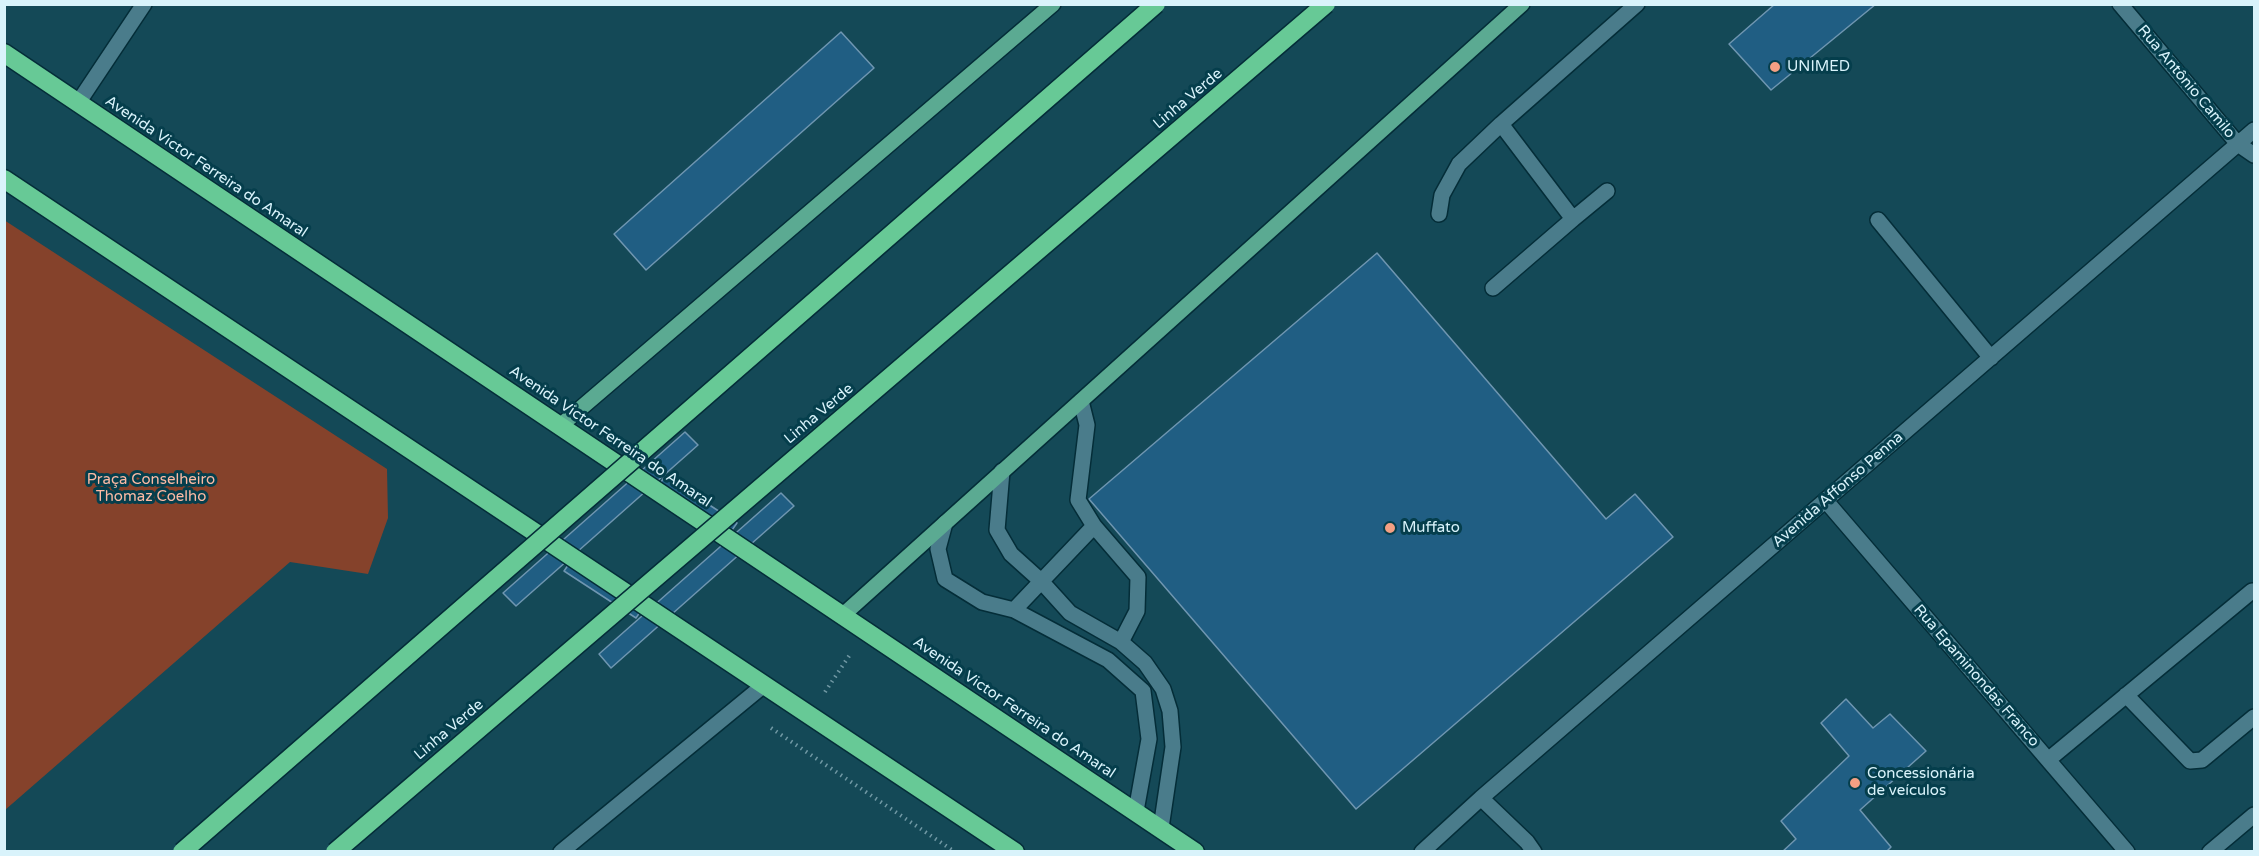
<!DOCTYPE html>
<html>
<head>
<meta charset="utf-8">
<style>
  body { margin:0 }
  #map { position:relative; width:2259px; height:856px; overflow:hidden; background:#144957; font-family:"Varela Round",sans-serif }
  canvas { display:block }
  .frame { position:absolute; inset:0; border:6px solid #d9f3fb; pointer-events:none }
</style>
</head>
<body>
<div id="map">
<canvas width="2259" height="856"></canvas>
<div class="frame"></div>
</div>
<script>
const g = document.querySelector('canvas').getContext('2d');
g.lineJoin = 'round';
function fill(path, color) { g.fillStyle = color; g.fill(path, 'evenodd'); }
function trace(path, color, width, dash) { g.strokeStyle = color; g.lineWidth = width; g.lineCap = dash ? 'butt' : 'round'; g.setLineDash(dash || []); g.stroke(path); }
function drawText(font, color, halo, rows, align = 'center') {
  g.font = font + ' "Varela Round",sans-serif'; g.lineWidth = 6; g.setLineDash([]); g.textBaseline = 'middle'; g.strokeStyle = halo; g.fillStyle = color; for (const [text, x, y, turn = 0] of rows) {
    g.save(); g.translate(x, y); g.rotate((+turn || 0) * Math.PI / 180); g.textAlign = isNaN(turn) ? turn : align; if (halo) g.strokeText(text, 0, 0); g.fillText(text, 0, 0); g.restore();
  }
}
fill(new Path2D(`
  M4,220L387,469L388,518L368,574L290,562L5,810Z`), '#85422b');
const building = new Path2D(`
  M1775,4H1876L1771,90L1729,44Z
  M841,32L874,68L646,270L614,234Z
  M1377,253L1606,519L1635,494L1673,537L1356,809L1089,499Z
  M685,432L698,445L516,606L503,593Z
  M665,476L737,523L730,533L659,485Z
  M781,493L794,506L611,668L599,654Z
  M571,561L642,609L636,618L564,571Z
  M1846,699L1873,728L1890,714L1926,751L1860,810L1891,847L1886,852H1782L1796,839L1781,821L1849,756L1821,723Z`);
fill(building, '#205e83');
trace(building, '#6f96b1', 1.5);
const minor = new Path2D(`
  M2120,4L2238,144L2254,155
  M78,103L144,4
  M1439,214L1442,195L1459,164L1501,124L1637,4
  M1573,219L1607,191
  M1878,220L1991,358
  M1493,288L1573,219L1501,124
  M1081,401L1087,425L1078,500L1094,526L1138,577L1137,611L1121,642
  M1002,471L997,530L1011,554L1041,581L1070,613L1121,642L1145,663L1163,689L1170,711L1173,747L1161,828
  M1826,501L2127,852
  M945,523L938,549L945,579L982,602L1014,610
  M1094,526L1014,610L1108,660L1143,691L1149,739L1136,811
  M2126,695L2190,761L2202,760L2254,717
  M2048,760L2252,591
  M1481,798L1527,842L1534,852
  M561,852L764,685
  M1422,852L1481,798L2254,130
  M2210,852L2254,815`);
const major = new Path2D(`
  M560,426L1053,4
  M843,615L1522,4`);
const highway = new Path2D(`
  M4,53L1195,852
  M4,179L1015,852`);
trace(minor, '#042d38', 18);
trace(major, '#042d38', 18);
trace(highway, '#042d38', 21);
trace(new Path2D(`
  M825,692L851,653
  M771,728L955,852`), '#7098a4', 4, [1.5, 4.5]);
trace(minor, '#4a7c8b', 15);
trace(major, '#5baa92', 15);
trace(highway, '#67c996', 18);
const highwayBridge = new Path2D(`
  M182,852L1156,4
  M335,852L1326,4`);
trace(highwayBridge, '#042d38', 21, []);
trace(highwayBridge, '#67c996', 18);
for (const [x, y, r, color] of [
  [1775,67,6,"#f39f83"],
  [1390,528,6,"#f39f83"],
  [1855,783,6,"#f39f83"]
]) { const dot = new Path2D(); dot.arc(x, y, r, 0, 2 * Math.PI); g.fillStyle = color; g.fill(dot); trace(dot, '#053e4c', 2); }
drawText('15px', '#d9f3fb', '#053e4c', [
  ["UNIMED",1787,67],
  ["Muffato",1402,528],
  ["Concessionária",1867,774],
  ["de veículos",1867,791]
], 'left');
drawText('15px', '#d9f3fb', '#053e4c', [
  ["Rua Antônio Camilo",2186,82,50],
  ["Linha Verde",1188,99,-40],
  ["Avenida Victor Ferreira do Amaral",206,167,34],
  ["Linha Verde",819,414,-40],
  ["Avenida Victor Ferreira do Amaral",610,437,34],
  ["Avenida Affonso Penna",1838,490,-41],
  ["Rua Epaminondas Franco",1976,676,49],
  ["Avenida Victor Ferreira do Amaral",1014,708,34],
  ["Linha Verde",449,730,-40]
]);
drawText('15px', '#fdbaa4', '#053e4c', [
  ["Praça Conselheiro",151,480],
  ["Thomaz Coelho",151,497]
]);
</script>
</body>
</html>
